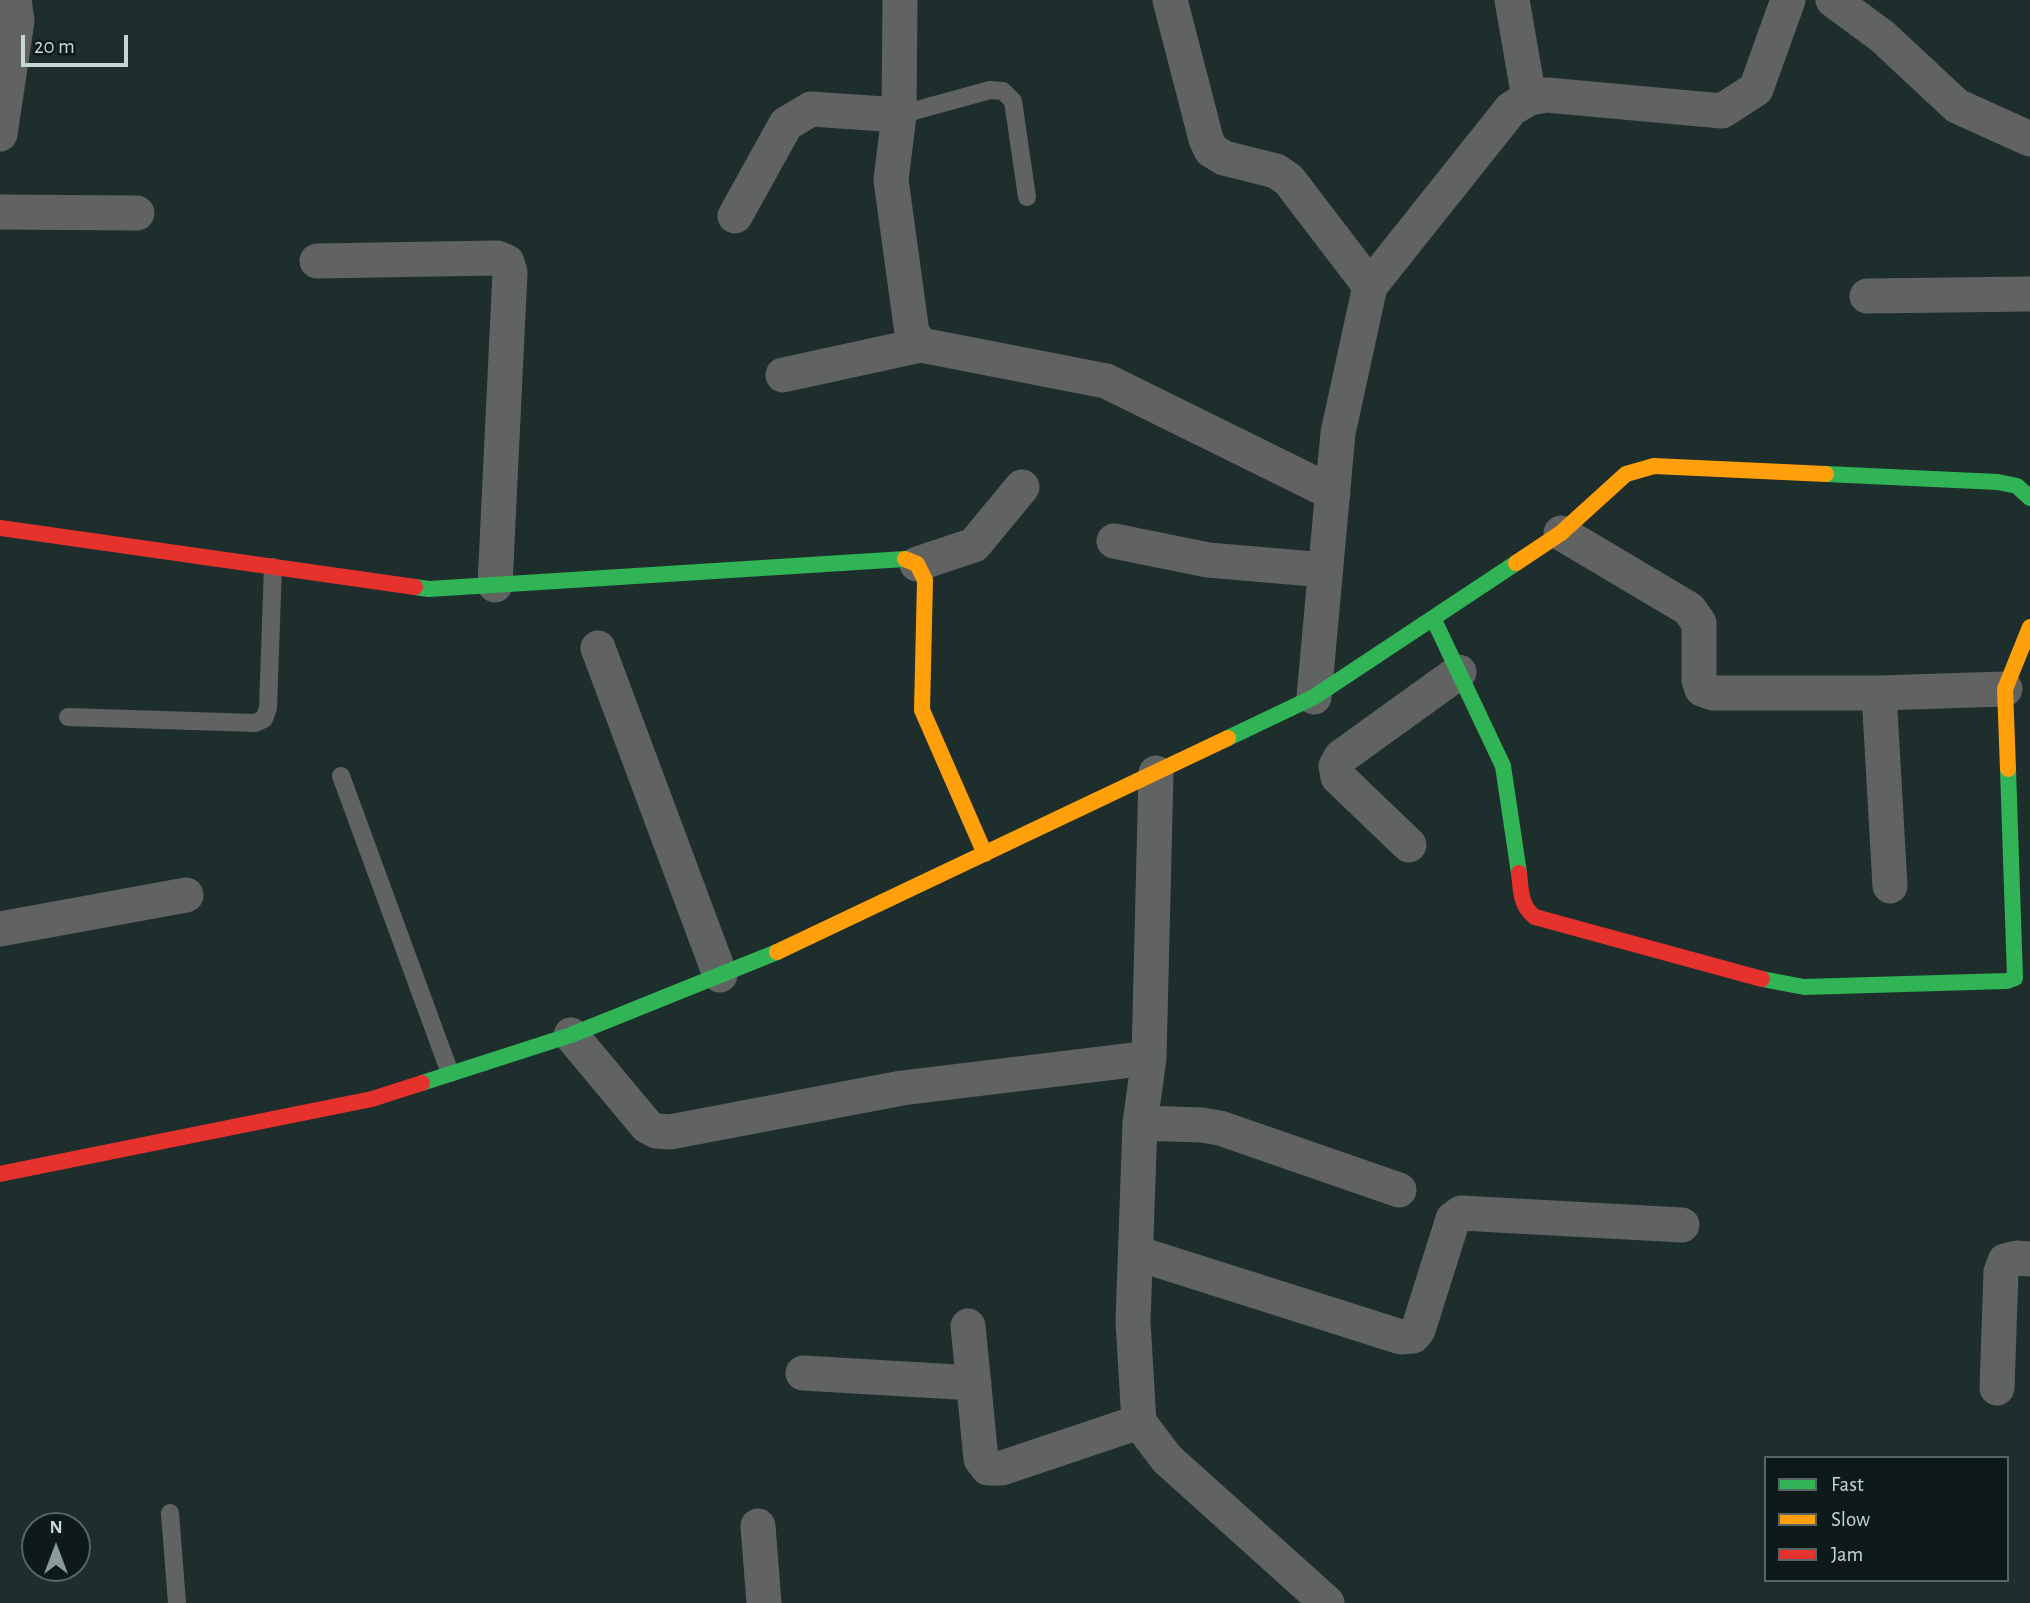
<!DOCTYPE html>
<html>
<head>
<meta charset="utf-8">
<style>
  body { margin:0 }
  #map { position:relative; width:2030px; height:1603px; overflow:hidden; background:#1d2e2c; font-family:"Alegreya Sans",sans-serif }
  canvas { display:block }
  .legend { position:absolute; left:1764px; top:1456px; width:245px; height:126px; box-sizing:border-box; background:#0d1a19; border:2px solid #576664; margin:0; padding:9px 12px; list-style:none; font-size:21px; color:#c5d7d4 }
  .legend li { display:flex; align-items:center; gap:14px; height:35px }
  .legend b { width:35px; border:2px solid #576664 }
  .north { position:absolute; left:21px; top:1512px; width:70px; height:70px; box-sizing:border-box; background:#0d1a19; border:2px solid #576664; border-radius:50%; rotate:0deg; font-size:19px; font-weight:700; line-height:28px; text-align:center; color:#c5d7d4 }
  .north::after { content:''; display:block; margin:auto; width:24px; height:32px; background:#8a9c99; clip-path:polygon(50% 0,100% 100%,50% 72%,0 100%) }
  .scale { position:absolute; left:21px; top:35px; width:107px; height:32px; box-sizing:border-box; border:4px solid #c5d7d4; border-top:0; padding-left:9px; font-size:21px; line-height:24px; white-space:nowrap; color:#c5d7d4; -webkit-text-stroke:5px #0d1a19; paint-order:stroke }
</style>
</head>
<body>
<div id="map">
<canvas width="2030" height="1603"></canvas>
<ul class="legend">
<li><b style="height:9px;background:#30b455"></b>Fast</li>
<li><b style="height:9px;background:#ff9f0a"></b>Slow</li>
<li><b style="height:9px;background:#e5322d"></b>Jam</li>
</ul>
<div class="north">N</div>
<div class="scale">20 m</div>
</div>
<script>
const g = document.querySelector('canvas').getContext('2d');
g.lineJoin = 'round';
function trace(path, color, width, dash) { g.strokeStyle = color; g.lineWidth = width; g.lineCap = dash ? 'butt' : 'round'; g.setLineDash(dash || []); g.stroke(path); }
trace(new Path2D(`
  M899,115L990,90L1003,91L1013,101L1027,197
  M68,717L255,723L264,719L268,708L273,567
  M341,776L450,1073
  M170,1513L177,1603`), '#616363', 18);
trace(new Path2D(`
  M900,0L899,115L891,180L912,333L921,345L1106,381L1333,493
  M1170,0L1206,139L1211,150L1224,158L1276,171L1289,180L1370,286
  M1512,0L1529,98
  M1833,0L1883,37L1957,106L2030,139
  M0,134L17,21L14,0
  M0,212L137,213
  M735,216L786,124L811,109L899,115
  M317,261L497,258L507,262L510,272L495,585
  M1867,296L2030,294
  M783,375L921,345
  M1561,533L1689,609L1699,623V680L1702,689L1713,693H1879L2005,689
  M1114,541L1208,560L1325,570
  M917,564L974,545L1022,487
  M598,648L720,975
  M1879,693L1890,886
  M1314,697L1338,433L1370,286L1511,109L1529,98L1547,95L1722,111L1756,89L1788,0
  M1156,773L1149,1058L1140,1123L1133,1322L1139,1422L1167,1459L1327,1603
  M1409,845L1338,777L1336,766L1341,757L1459,672
  M0,929L186,895
  M571,1035L647,1126L656,1131L670,1132L902,1088L1149,1058
  M1140,1123L1202,1125L1220,1128L1399,1190
  M1136,1253L1401,1337L1413,1336L1418,1330L1453,1219L1461,1213L1682,1225
  M968,1326L981,1459L988,1468H1002L1139,1422
  M803,1373L974,1383
  M1997,1388L2001,1272L2005,1261L2017,1258L2030,1259
  M758,1526L764,1603`), '#616363', 35);
trace(new Path2D(`
  M1826,474L1998,482L2017,486L2030,498
  M415,587L429,589L905,559
  M1433,618L1503,766L1519,873
  M1228,738L1314,697L1516,563
  M1762,979L1804,987L2007,981L2015,978L2008,769
  M422,1083L571,1035L777,952`), '#30b455', 16);
trace(new Path2D(`
  M905,559L917,564L925,580L922,710L985,854
  M1516,563L1561,533L1626,474L1654,466L1826,474
  M2008,769L2005,689L2030,627
  M777,952L1228,738`), '#ff9f0a', 16);
trace(new Path2D(`
  M0,528L415,587
  M1519,873C1521,890 1520,906 1535,917L1762,979
  M0,1174L372,1099L422,1083`), '#e5322d', 16);
</script>
</body>
</html>
